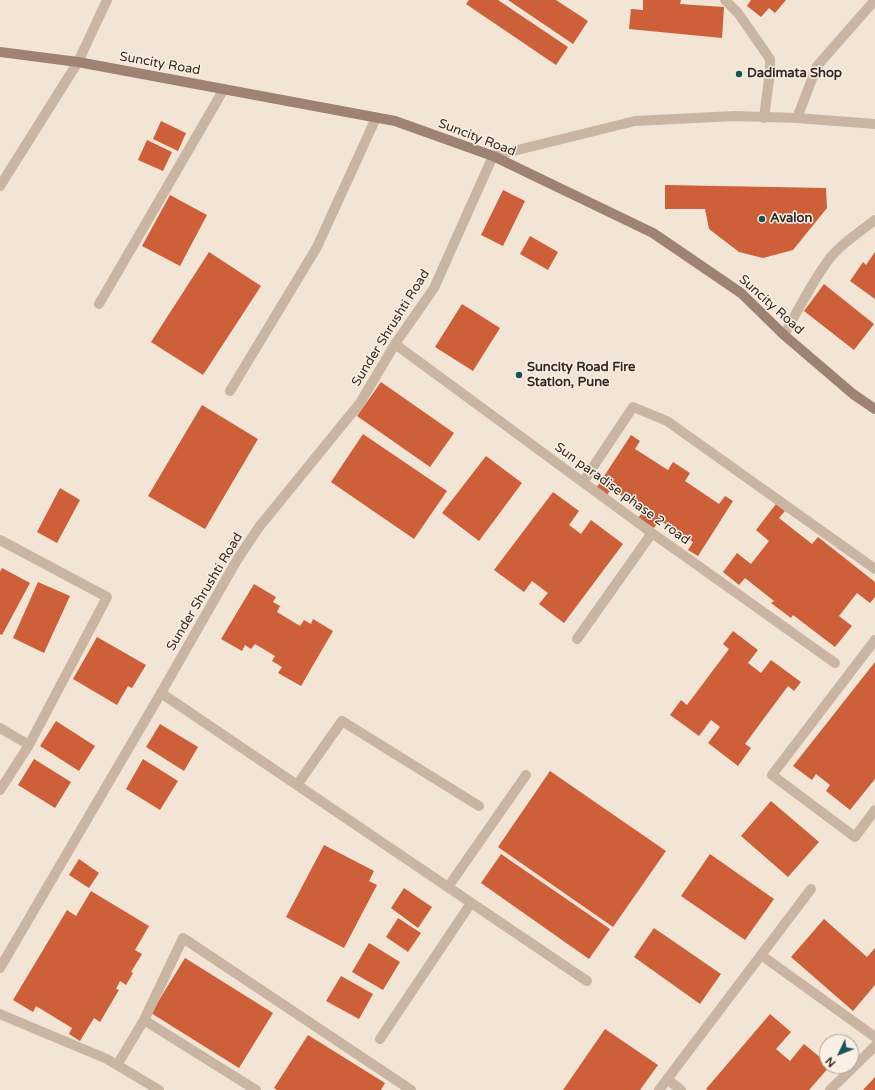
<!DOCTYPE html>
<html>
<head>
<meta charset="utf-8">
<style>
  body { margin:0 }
  #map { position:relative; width:875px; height:1090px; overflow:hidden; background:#f2e5d6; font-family:"Varela Round",sans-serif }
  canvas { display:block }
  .north { position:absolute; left:819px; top:1034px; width:40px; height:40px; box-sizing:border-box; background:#faefe2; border:1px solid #aba096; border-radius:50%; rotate:227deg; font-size:11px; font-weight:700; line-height:16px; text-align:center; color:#342a25 }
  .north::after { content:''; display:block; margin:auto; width:14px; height:18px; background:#185358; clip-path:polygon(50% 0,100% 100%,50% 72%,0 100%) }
</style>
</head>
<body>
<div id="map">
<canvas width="875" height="1090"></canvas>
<div class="north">N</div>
</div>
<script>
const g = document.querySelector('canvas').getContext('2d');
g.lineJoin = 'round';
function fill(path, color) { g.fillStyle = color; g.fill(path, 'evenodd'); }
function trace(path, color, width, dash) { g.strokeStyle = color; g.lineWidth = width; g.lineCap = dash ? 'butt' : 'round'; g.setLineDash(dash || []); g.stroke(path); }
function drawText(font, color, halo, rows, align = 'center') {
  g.font = font + ' "Varela Round",sans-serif'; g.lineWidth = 3; g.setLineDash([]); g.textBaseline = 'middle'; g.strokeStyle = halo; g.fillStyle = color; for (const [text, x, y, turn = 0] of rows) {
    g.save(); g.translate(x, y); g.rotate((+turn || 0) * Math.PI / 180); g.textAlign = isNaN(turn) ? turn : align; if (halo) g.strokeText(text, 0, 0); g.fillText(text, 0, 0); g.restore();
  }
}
fill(new Path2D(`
  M469,0H498L568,47L556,65L466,4Z
  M508,0H556L588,21L573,44Z
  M643,0H681L680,4L724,7L722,38L629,29L631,9L643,10Z
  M751,0H786L775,13L769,8L761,17L747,6Z
  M161,121L186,133L178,151L153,139Z
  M147,140L172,152L163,171L138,160Z
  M665,185L826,188L827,208L793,250L763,258L739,252L709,229L705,209H665Z
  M503,190L525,201L503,246L481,235Z
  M170,195L207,215L180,266L142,246Z
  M530,236L558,252L548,270L520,254Z
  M209,252L261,286L203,375L151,342Z
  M875,252V299L850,281L863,262L866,265Z
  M824,284L874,324L854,350L804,311Z
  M462,304L500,328L473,371L435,347Z
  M381,382L454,433L430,467L357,416Z
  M202,405L258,439L205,529L148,496Z
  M363,434L447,491L414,539L331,482Z
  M631,435L640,441L635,449L668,470L673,462L690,473L685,481L719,504L725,496L733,501L698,556L688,550L693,542L659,520L654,528L638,518L644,510L611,489L606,497L595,490Z
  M486,456L522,483L479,541L442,513Z
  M60,488L80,500L57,543L37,532Z
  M553,492L579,511L569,525L581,534L591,520L623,544L564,623L539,604L548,593L532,581L524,592L494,570Z
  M776,504L785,511L779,518L812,544L818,537L875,582V597L870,603L857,593L839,616L852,626L835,647L793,615L791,618L771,603L774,601L745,578L739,585L723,572L737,553L751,564L769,541L756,530Z
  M2,568L30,583L2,635L0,634V572Z
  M38,582L70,596L44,653L13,638Z
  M254,584L276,597L273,602L280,606L277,612L300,626L304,620L311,624L313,619L333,631L301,686L278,673L282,667L272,661L275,656L255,644L251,649L245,645L242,651L221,639Z
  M733,631L758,650L748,663L761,673L771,660L801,682L794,691L788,686L745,744L751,748L738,766L708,743L720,727L711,720L699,736L670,715L681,700L687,705L729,649L723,644Z
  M97,637L146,665L132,688L128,686L117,705L73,679Z
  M875,662V779L850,810L826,791L830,785L816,774L812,780L793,766Z
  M56,721L95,746L79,771L40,746Z
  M160,724L198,747L184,771L146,747Z
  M34,759L71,782L55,808L18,785Z
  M143,759L178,781L160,810L126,789Z
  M550,771L666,851L613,927L498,847Z
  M771,801L819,842L788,877L741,836Z
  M324,845L374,871L369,881L377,885L344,948L286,917Z
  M501,854L610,929L589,959L481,883Z
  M710,854L774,899L745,940L681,896Z
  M79,859L99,873L89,888L69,875Z
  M404,888L432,907L418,928L391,908Z
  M91,891L149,926L135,950L142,954L131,972L133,973L126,985L120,981L116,989L119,990L100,1022L94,1018L80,1041L69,1034L72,1028L36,1006L33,1012L13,1000L67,910L76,916Z
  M398,918L421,933L408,952L386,937Z
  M824,919L867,957L875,948V985L853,1011L791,957Z
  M654,928L721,974L700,1004L634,957Z
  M369,943L400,962L383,990L352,972Z
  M185,958L273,1013L239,1068L151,1013Z
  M341,976L373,994L359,1019L326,1001Z
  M770,1014L791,1032L776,1049L790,1061L804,1044L827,1063V1066H830L809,1090H708L706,1089Z
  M605,1029L658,1065L640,1090H563Z
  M308,1035L385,1083L381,1090H277L274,1088Z
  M875,1077V1090H863Z`), '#cd5f39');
trace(new Path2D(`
  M725,0L738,13L770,59V72L764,118
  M797,118L817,66L875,0
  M395,344L652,533L835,663
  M583,482L633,407L667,421L875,569
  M577,639L652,533
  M161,693L578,975
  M297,785L342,721L479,806
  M448,887L526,775
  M0,1014L107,1059L159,1090
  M144,1020L183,938L411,1090
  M380,1039L471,903
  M117,1065L144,1020L256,1090`), '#cab5a2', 10);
trace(new Path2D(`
  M0,186L78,62L107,0
  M99,304L224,89
  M784,335C798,310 813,280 830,258C842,243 860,232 875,220
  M230,391L317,247L376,118
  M0,540L107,597L29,745L0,790
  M875,640L772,775L855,837L875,810
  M0,728L29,745
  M761,955L875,1037
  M0,968L161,693L237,560L259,527L360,403L395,344L434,288L493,156L635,121L734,116L797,118L875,124
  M578,975L587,981
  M667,1079L681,1090
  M659,1090L811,889
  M830,1090L875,1046`), '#cab5a2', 10);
trace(new Path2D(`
  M0,52L78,62L395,121L493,156L653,233L741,293L784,335L853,394L875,409`), '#9e8373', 10);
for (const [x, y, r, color] of [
  [739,74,4,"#185358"],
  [762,219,4,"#185358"],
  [519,375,4,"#185358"]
]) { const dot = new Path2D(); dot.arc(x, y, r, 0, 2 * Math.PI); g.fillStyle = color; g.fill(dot); trace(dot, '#faefe2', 1.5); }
drawText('13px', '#342a25', '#faefe2', [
  ["Suncity Road",160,64,10],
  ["Suncity Road",477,138,21],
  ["Suncity Road",771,305,42],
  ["Sunder Shrushti Road",391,328,-58],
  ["Sun paradise phase 2 road",622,494,36],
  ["Sunder Shrushti Road",205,592,-59]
]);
drawText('bold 13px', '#342a25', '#faefe2', [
  ["Dadimata Shop",747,74],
  ["Avalon",770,219],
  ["Suncity Road Fire",527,368],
  ["Station, Pune",527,383]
], 'left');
</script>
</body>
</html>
